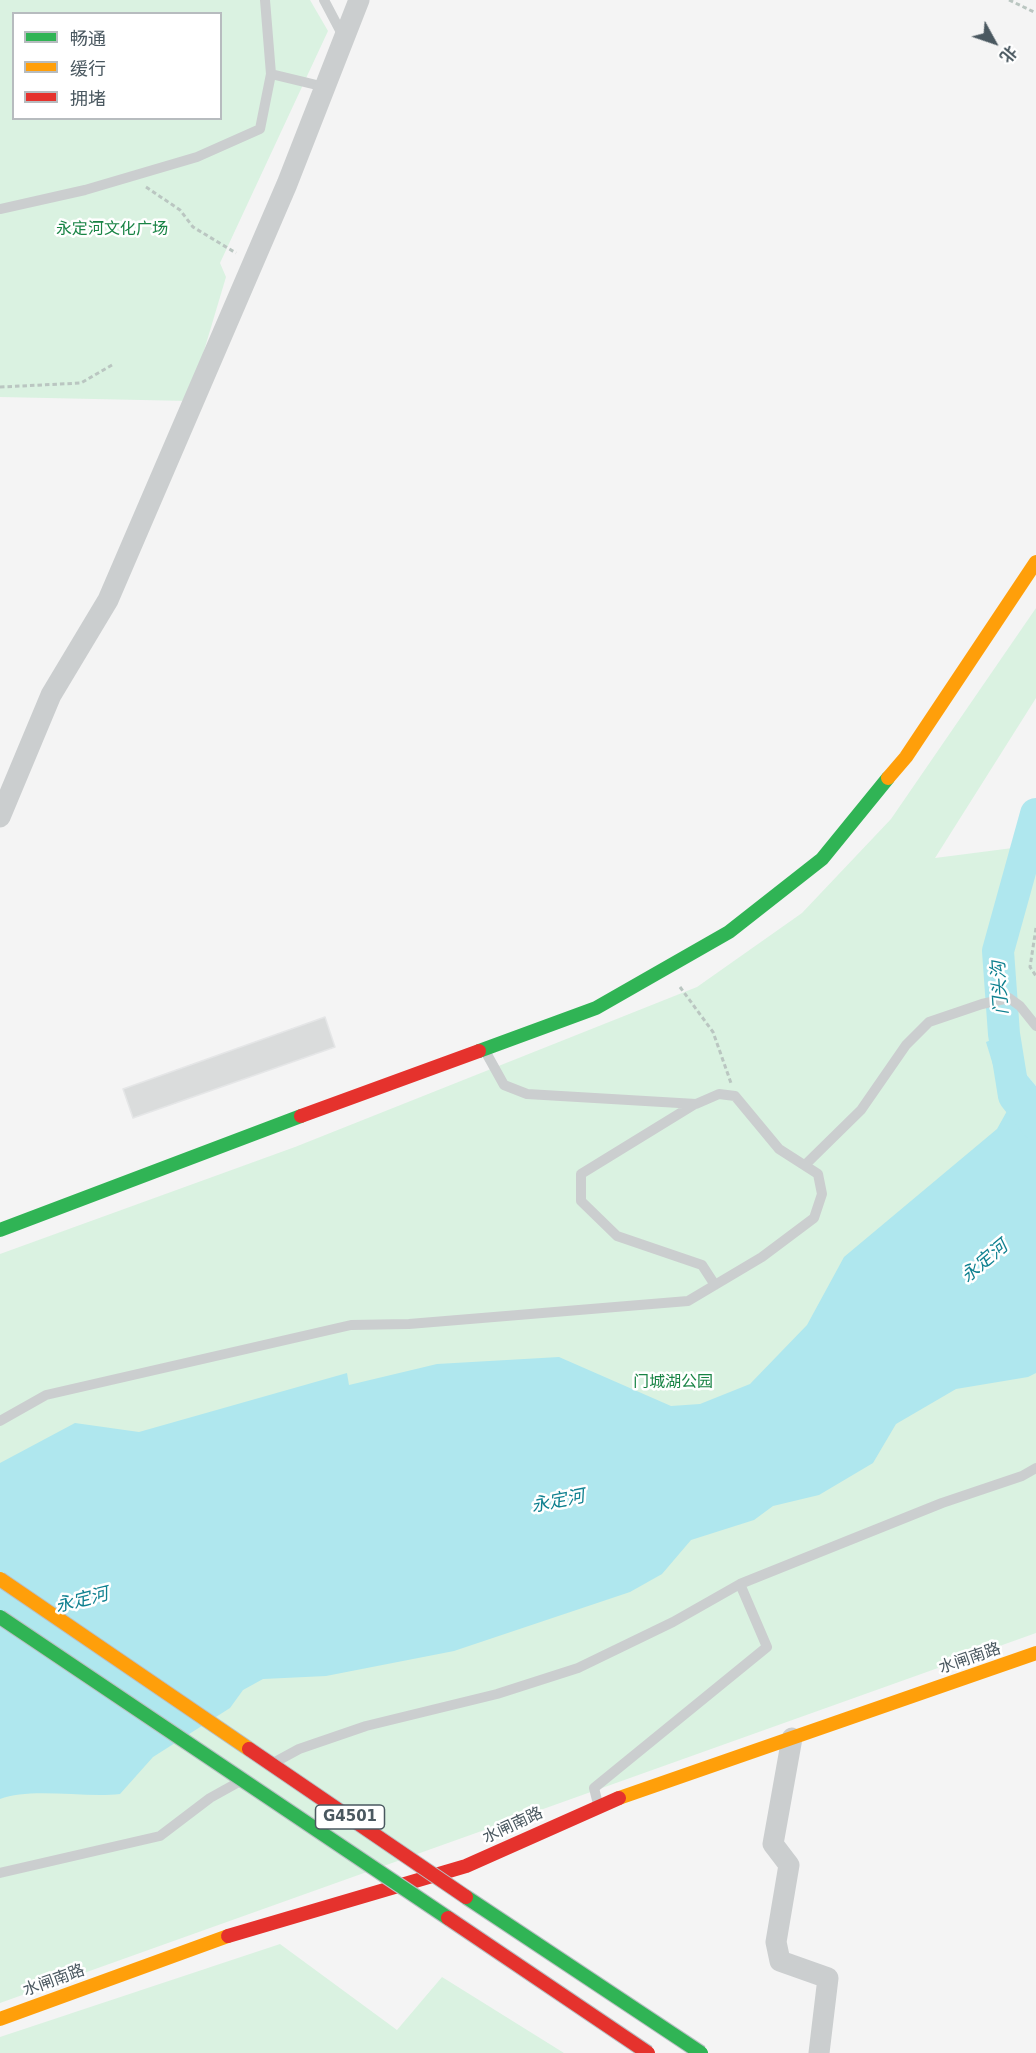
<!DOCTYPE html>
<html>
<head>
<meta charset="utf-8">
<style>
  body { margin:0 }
  #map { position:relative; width:1036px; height:2053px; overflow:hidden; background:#f4f4f4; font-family:"DejaVu Sans","Noto Sans SC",sans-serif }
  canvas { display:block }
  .legend { position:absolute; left:12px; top:12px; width:210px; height:108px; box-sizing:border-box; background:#fff; border:2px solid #b7bcbf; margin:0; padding:8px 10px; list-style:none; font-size:18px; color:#4a5860 }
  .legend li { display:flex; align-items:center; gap:12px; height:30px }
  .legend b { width:30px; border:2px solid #b7bcbf }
  .north { position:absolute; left:964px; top:12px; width:60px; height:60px; -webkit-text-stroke:4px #fff; paint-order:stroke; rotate:130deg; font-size:16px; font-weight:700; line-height:24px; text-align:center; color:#4a5860 }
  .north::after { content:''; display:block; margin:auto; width:21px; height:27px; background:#4a5860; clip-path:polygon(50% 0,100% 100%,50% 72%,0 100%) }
</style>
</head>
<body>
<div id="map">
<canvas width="1036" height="2053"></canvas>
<ul class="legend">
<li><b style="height:8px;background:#30b455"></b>畅通</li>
<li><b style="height:8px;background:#ff9f0a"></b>缓行</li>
<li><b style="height:8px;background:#e5322d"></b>拥堵</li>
</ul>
<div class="north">北</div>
</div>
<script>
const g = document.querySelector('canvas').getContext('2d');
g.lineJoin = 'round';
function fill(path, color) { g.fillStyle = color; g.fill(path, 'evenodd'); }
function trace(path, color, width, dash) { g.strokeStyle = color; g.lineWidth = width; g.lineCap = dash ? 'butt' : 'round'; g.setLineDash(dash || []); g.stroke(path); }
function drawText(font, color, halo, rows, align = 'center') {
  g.font = font + ' "DejaVu Sans","Noto Sans SC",sans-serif'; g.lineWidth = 5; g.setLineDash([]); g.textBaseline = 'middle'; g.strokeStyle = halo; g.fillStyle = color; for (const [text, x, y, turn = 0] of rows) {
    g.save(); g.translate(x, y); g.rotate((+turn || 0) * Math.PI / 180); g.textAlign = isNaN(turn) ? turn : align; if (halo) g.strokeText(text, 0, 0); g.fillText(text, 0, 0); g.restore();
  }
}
fill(new Path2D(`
  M0,0H310L328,31L220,263L226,277L189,401L0,397ZM14,14H220V118H14Z
  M1036,608V698L935,858L1036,845V1086L1026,1074L1019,1038L1036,1234V1633L0,2003V1254L295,1147L697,987L802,913L891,819Z
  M280,1944L397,2030L442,1977L564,2053H0V2037Z`), '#daf2e1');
fill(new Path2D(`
  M1004,1035H1019L1026,1074L1036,1086V1373L1028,1377L956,1389L896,1424L873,1463L819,1495L773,1506L754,1520L691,1540L662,1574L630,1592L454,1651L326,1676L263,1679L243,1690L230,1708L153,1757L120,1794C84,1798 30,1787 0,1799V1463L75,1423L139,1432L347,1373L349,1385L437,1364L559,1357L671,1406L700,1404L750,1384L807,1325L844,1257L997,1129L1007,1111L986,1042Z`), '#afe7ee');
trace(new Path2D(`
  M1036,814L998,951L1004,1034L1014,1096L1036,1124`), '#afe7ee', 32);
const building = new Path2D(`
  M325,1017L335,1047L133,1118L123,1089Z`);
fill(building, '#dadcdc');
trace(building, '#e5e6e7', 1.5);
trace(new Path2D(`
  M1009,0L1036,13
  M146,187L180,210L193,227L236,253
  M0,387L81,383L112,365
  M1036,928L1030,967L1036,976
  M680,987L713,1032L731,1083`), '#bac6c1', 3, [4.5, 3]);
trace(new Path2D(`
  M324,0L344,38
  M271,74L325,87
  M0,209L85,190L197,157L260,129L271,74L265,0
  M695,1104L581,1174V1201L617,1236L702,1265L715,1285
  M806,1164L861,1110L906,1045L929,1022L982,1004L1009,998L1020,1006L1036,1026
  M0,1421L46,1395L351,1325L409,1324L688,1301L762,1257L814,1218L822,1194L818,1174L779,1149L735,1096L719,1094L696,1104L527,1094L504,1085L484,1049
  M277,1761L299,1749L366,1726L497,1694L578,1668L673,1622L740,1584L942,1503L1022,1476L1036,1468
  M598,1804L594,1788L767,1647L740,1584
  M0,1873L160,1836L210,1798L237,1783`), '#cbcecf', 10);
trace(new Path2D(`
  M0,817L51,695L108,600L287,184L359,0
  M792,1738L773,1844L789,1865L776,1942L780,1961L828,1978L819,2053`), '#cbcecf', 21);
trace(new Path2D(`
  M479,1051L596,1008L729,932L822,859L888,778
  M0,1230L301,1116`), '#30b455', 14);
trace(new Path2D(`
  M888,778L906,757L1036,562
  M619,1798L1036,1653
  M0,2019L228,1936`), '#ff9f0a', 14);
trace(new Path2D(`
  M301,1116L479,1051
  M228,1936L466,1866L619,1798`), '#e5322d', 14);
const fastBridge = new Path2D(`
  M0,1617L448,1918
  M466,1897L701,2053`);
const slowBridge = new Path2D(`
  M0,1579L249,1749`);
const jamBridge = new Path2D(`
  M249,1749L466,1897
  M448,1918L648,2053`);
trace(fastBridge, '#b9bfc3', 16, []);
trace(slowBridge, '#b9bfc3', 16, []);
trace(jamBridge, '#b9bfc3', 16, []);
trace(fastBridge, '#30b455', 14);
trace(slowBridge, '#ff9f0a', 14);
trace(jamBridge, '#e5322d', 14);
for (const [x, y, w] of [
  [350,1817,69]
]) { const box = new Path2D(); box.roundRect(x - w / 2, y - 12, w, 24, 4.5); g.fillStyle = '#fff'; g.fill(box); trace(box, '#4a5860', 1.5); }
drawText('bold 15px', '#4a5860', null, [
  ["G4501",350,1817]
]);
drawText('16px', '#198445', '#fff', [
  ["永定河文化广场",112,230],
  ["门城湖公园",673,1383]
]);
drawText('16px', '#4a5860', '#fff', [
  ["水闸南路",970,1659,-19],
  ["水闸南路",513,1826,-25],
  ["水闸南路",54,1981,-20]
]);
drawText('italic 18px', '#0f8190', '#fff', [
  ["门头沟",1001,988,-94],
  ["永定河",985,1262,-40],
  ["永定河",558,1502,-11],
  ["永定河",82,1601,-14]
]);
</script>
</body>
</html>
